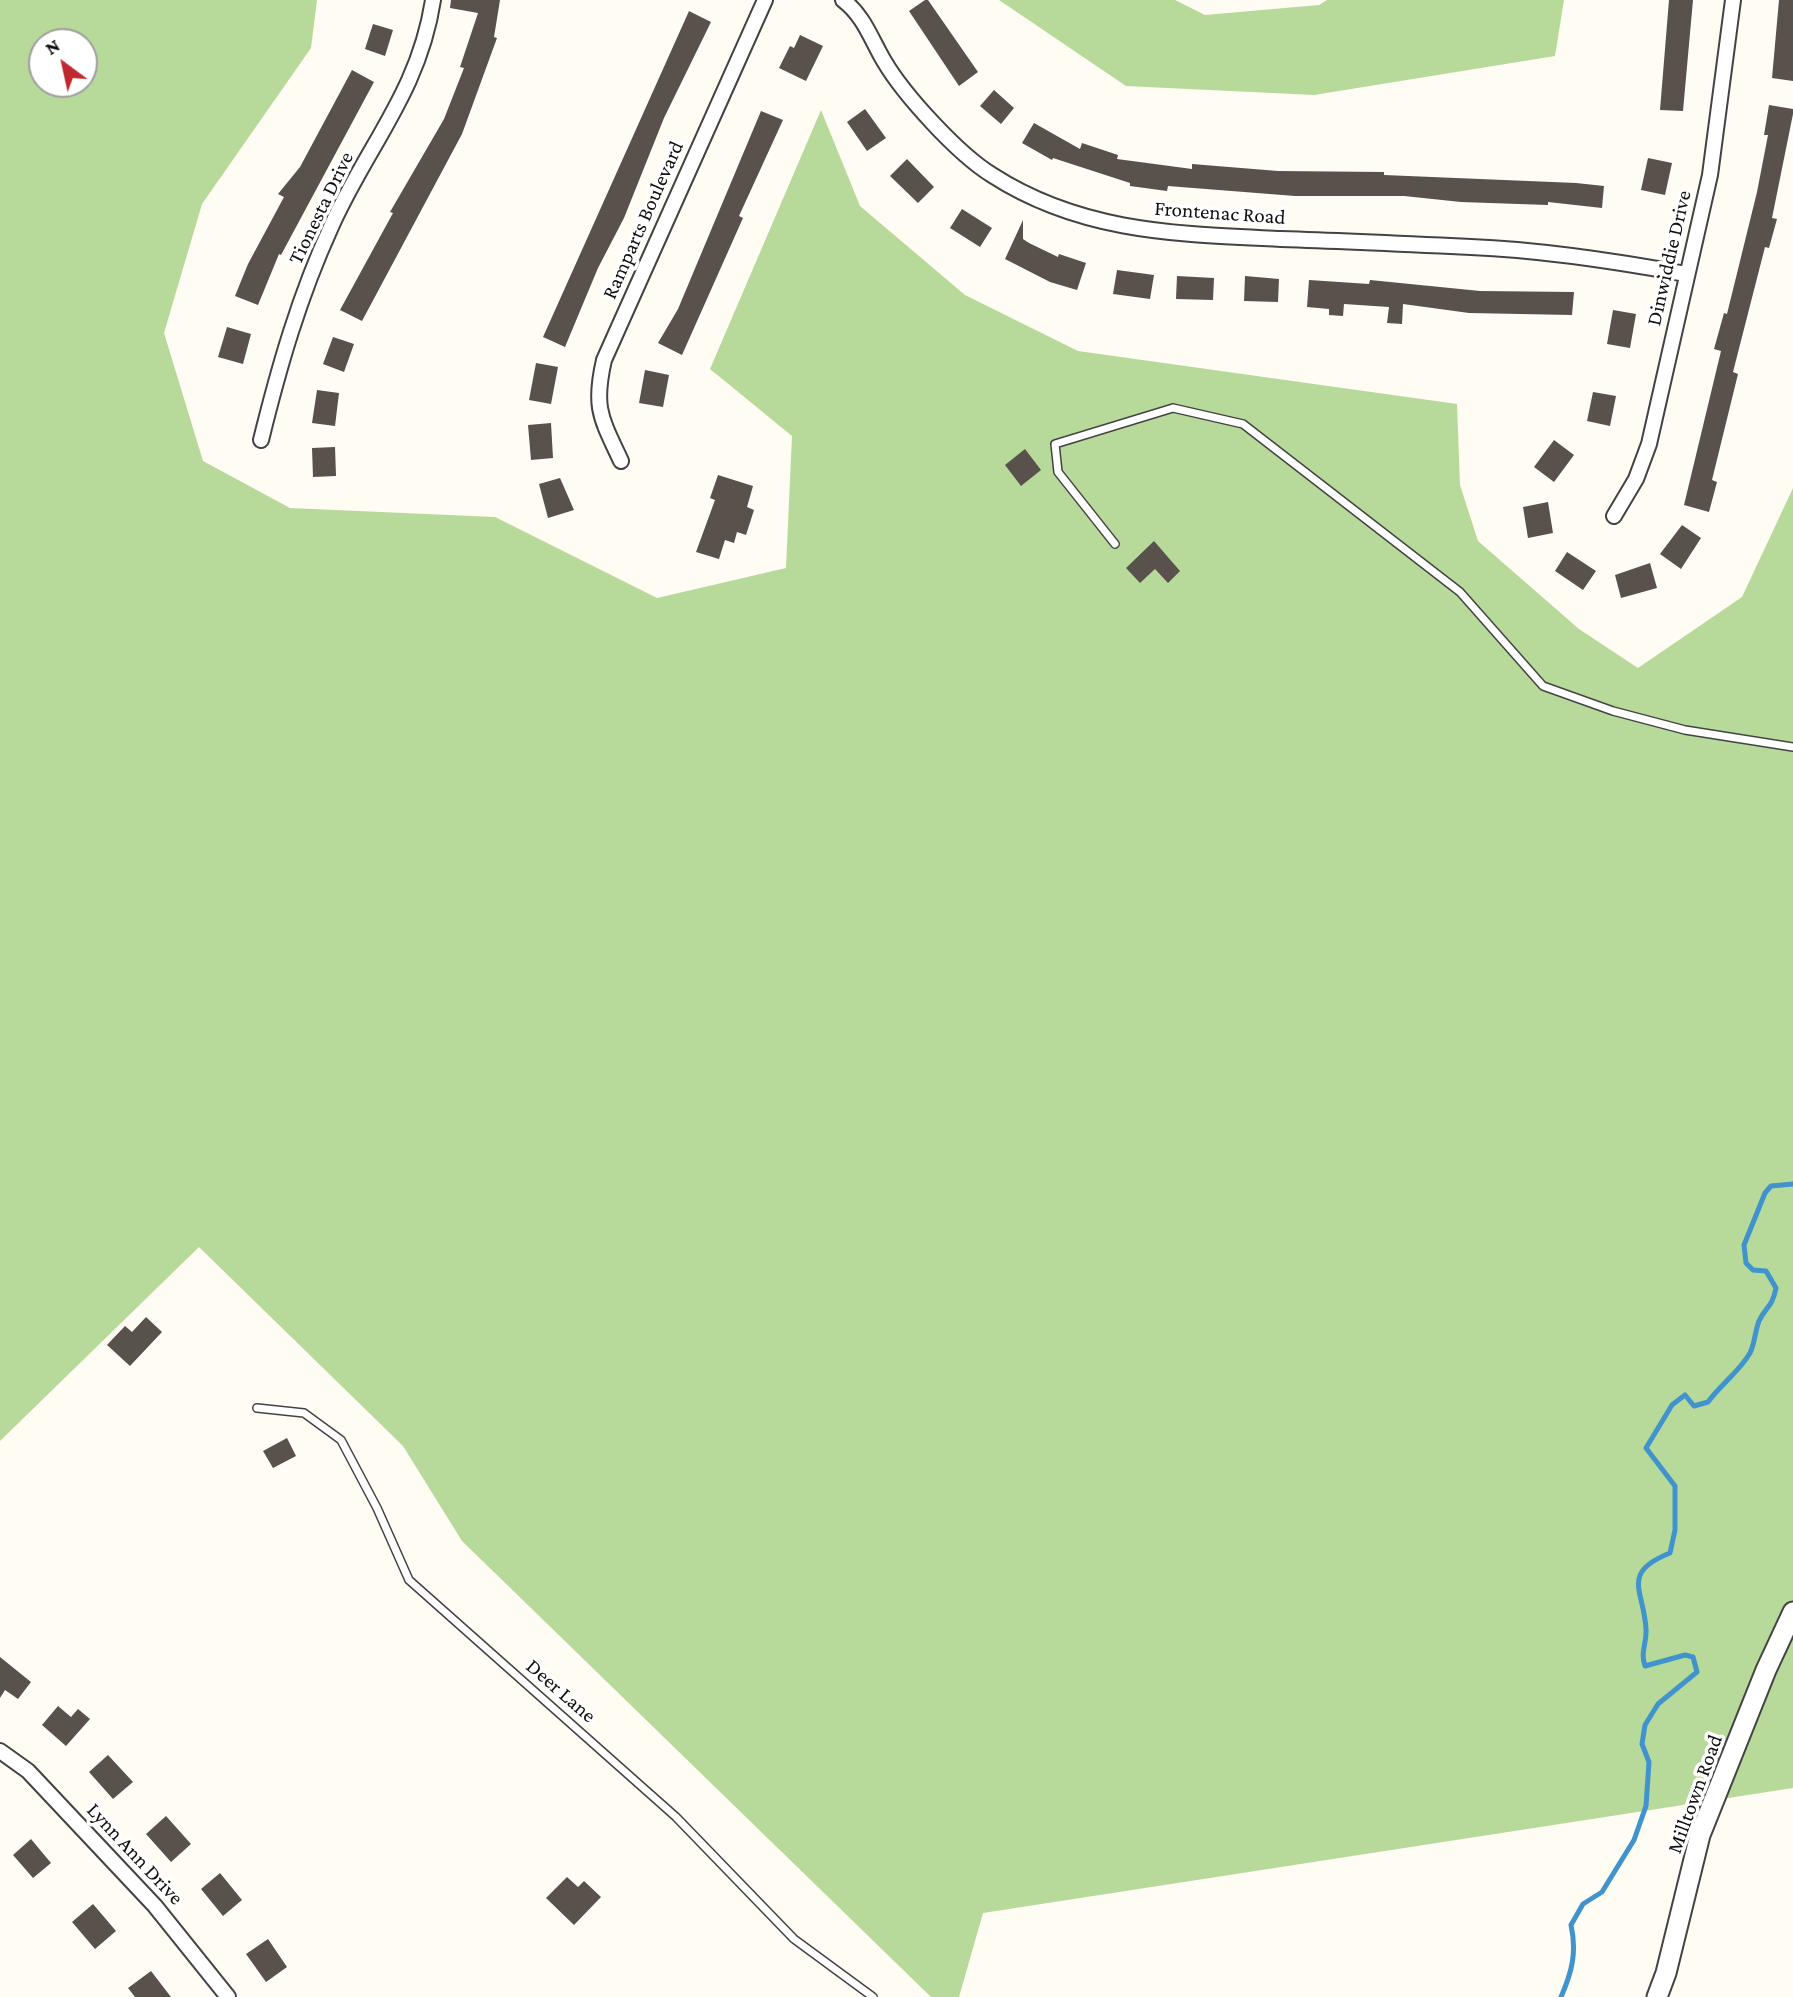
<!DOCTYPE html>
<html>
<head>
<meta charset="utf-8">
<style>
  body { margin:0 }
  #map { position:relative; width:1793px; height:1997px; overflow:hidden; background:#fffcf3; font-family:"Crimson Pro",serif }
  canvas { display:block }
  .north { position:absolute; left:28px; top:28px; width:70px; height:70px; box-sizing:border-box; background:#fff; border:2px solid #9f9f9f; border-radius:50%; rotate:327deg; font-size:19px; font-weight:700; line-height:28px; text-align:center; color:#101010 }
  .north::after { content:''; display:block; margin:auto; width:24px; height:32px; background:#bf292f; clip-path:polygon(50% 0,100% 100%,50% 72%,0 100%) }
</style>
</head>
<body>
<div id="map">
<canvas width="1793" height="1997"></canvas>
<div class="north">N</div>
</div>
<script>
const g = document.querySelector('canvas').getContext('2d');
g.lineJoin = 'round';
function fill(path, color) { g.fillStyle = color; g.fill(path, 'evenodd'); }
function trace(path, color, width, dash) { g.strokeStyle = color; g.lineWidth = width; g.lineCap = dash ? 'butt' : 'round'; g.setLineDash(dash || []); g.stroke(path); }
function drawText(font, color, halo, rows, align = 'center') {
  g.font = font + ' "Crimson Pro",serif'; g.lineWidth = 7; g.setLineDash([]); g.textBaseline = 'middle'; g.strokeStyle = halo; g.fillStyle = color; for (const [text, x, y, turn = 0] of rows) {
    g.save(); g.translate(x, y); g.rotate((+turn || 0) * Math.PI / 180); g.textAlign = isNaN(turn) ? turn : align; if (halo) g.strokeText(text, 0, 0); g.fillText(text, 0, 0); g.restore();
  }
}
fill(new Path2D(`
  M0,0H317L311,48L202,204L164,333L203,461L290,508L495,517L657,598L786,568L792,436L710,369L821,110L860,206L965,295L1078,351L1457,404L1460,485L1478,541L1579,629L1638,668L1742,597L1793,488V1788L983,1913L959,1997H931L462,1541L403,1446L199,1247L0,1441ZM42,42H84V84H42Z
  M999,0H1175L1205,15L1319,5L1327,0H1564L1555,56L1314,95L1126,86Z`), '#b7da9b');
trace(new Path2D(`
  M1561,1997C1572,1972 1577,1952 1571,1925L1583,1904L1602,1892L1634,1840L1646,1806L1649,1762L1642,1744L1645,1725L1658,1704L1697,1672L1693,1657L1685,1655L1645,1666C1640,1652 1647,1643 1646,1629C1644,1590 1620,1573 1670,1553L1675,1530V1486L1646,1448L1672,1405L1685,1395L1694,1406L1708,1402C1721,1384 1739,1372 1750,1353C1755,1343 1755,1331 1759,1321C1766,1306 1772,1308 1776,1288L1766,1271L1753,1270L1746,1263L1744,1245L1765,1193L1771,1186L1793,1184`), '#4093cc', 5);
fill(new Path2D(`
  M451,0H500L494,37L497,38L462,134L362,321L340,310L393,213L390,212L444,119L464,68L460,67L478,13L450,8Z
  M925,0H928L978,72L959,86L909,11Z
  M1669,0H1693L1683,111L1660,110Z
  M1779,0H1793V81L1772,78Z
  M689,11L711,22L664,118L624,218L598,268L565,347L543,337Z
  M373,24L393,30L385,56L365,49Z
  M800,35L823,46L806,81L779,68L790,46L794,48Z
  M352,70L374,82L281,255L279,254L258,305L235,296L248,264L284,197L278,194L300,167Z
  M994,90L1014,108L1001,124L980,106Z
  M1769,105L1793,109V114L1772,218L1777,219L1769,248L1765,247L1733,372L1738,374L1712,480L1717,482L1709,512L1684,505L1721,351L1714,349L1724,313L1727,314L1757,192L1768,135H1764Z
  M865,109L886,138L867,151L847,122Z
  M761,111L783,120L739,216L743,218L682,355L658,343L678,309Z
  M1034,123L1080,149L1082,143L1118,155L1117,159L1192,169V164L1278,171L1384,172V175L1576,183L1604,186L1602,208L1548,202V205L1461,202L1404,196H1295L1168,186L1167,191L1130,186V183L1053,158L1052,160L1022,143Z
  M1648,158L1672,163L1665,195L1641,190Z
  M907,159L934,187L918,203L890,176Z
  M962,209L992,228L980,247L950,228Z
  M1023,220V239L1029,243L1058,257L1059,254L1086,263L1077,290L1050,282L1005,259Z
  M1117,270L1154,275L1150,299L1113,294Z
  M1177,276L1214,278L1213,300L1176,299Z
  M1245,276L1279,279L1278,302L1244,301Z
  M1309,280L1369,284L1370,280L1480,291L1574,292L1572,315L1469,313L1403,304L1402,324L1387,323L1389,307L1344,304L1343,316L1329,315V309L1307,307Z
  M1613,310L1636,314L1630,348L1607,344Z
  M227,327L251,334L243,364L218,357Z
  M333,337L354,344L344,372L323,364Z
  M536,363L558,367L551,404L529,400Z
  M645,370L669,375L663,407L639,403Z
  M317,390L339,393L335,426L312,423Z
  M1593,392L1616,396L1610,426L1587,421Z
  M551,423L553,458L531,460L528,425Z
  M1554,440L1574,455L1554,482L1534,467Z
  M335,447L336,476L313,477L312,448Z
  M1025,449L1041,470L1021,486L1005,465Z
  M718,475L753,486L747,507L754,510L746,535L737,532L734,543L725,540L719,559L696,552L715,500L710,498Z
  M560,478L574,510L548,518L539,484Z
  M1548,502L1553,533L1528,538L1523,507Z
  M1682,525L1701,538L1681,569L1660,554Z
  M1154,541L1180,571L1168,583L1155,569L1140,583L1126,568Z
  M1567,552L1596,571L1583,590L1555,571Z
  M1650,563L1657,588L1621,598L1615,575Z
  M146,1317L162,1332L130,1366L107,1345L125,1326L132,1332Z
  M287,1438L296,1456L273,1468L263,1451Z
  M0,1657L31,1682L18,1699L5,1690L0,1698Z
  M58,1706L71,1717L78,1709L90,1719L66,1746L42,1725Z
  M108,1755L133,1782L113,1799L89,1772Z
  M166,1816L191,1844L171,1862L146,1834Z
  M31,1839L51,1863L33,1878L13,1855Z
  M220,1873L242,1900L223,1916L201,1889Z
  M567,1877L578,1887L584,1881L601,1897L574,1925L546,1898Z
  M93,1904L116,1931L95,1949L72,1922Z
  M268,1939L287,1967L266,1982L246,1954Z
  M151,1971L171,1997H135L128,1988Z`), '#58514c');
const service = new Path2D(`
  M1115,544L1058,472L1055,444L1173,408L1243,424L1460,592L1543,686L1613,711L1685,730L1793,747
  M257,1408L304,1413L341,1440L377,1508L409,1580L676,1817L794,1939L873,1997`);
const minor = new Path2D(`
  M843,0C864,16 871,39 884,61C904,95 958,154 992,175C1082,233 1178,234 1281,239C1345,241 1408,244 1471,247C1543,250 1615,261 1686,274
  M261,440C279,367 299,297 331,227C367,146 419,92 433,0
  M621,461C601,418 593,408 604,360L765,0
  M1614,516L1636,479L1649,444L1710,175L1733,0
  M0,1751L28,1771L155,1906L228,1997`);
const tertiary = new Path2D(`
  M1657,1997L1666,1973L1700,1835L1766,1670L1793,1612`);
trace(service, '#434343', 10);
trace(minor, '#434343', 18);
trace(tertiary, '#434343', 23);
trace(service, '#fff', 7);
trace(minor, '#fff', 14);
trace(tertiary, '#fff', 19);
drawText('21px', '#101010', '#fff', [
  ["Tionesta Drive",321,208,-64],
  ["Frontenac Road",1220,213,4],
  ["Ramparts Boulevard",643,220,-66],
  ["Dinwiddie Drive",1669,258,-77],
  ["Deer Lane",561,1691,41],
  ["Milltown Road",1695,1794,-70],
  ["Lynn Ann Drive",135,1854,47]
]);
</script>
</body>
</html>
